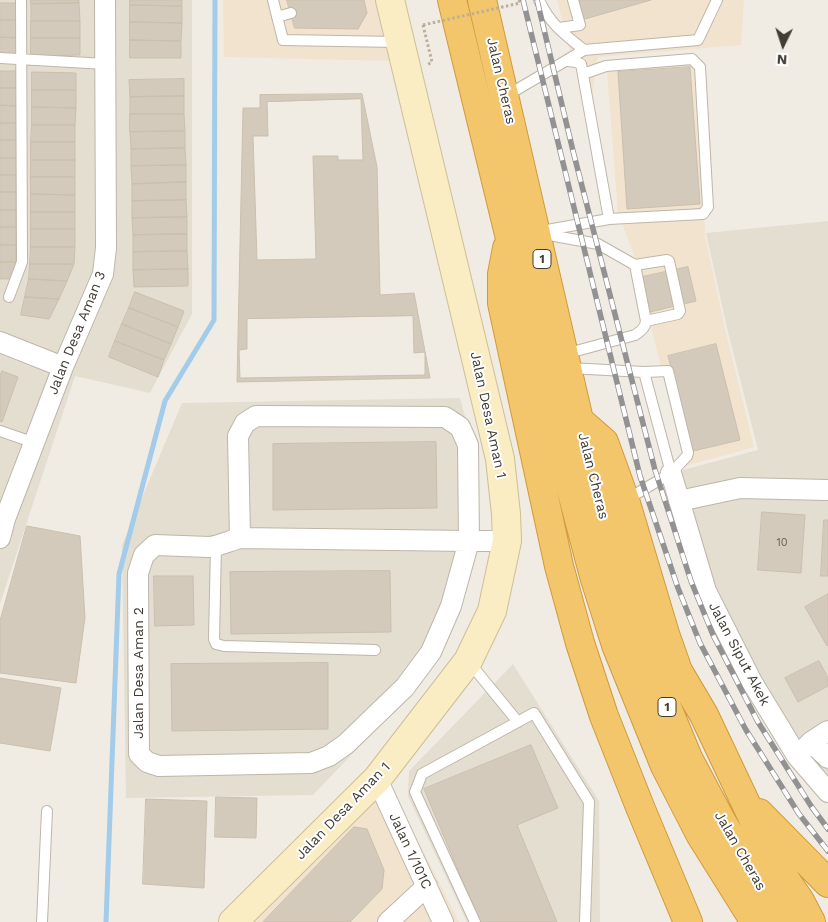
<!DOCTYPE html>
<html>
<head>
<meta charset="utf-8">
<style>
  body { margin:0 }
  #map { position:relative; width:828px; height:922px; overflow:hidden; background:#f0ece3; font-family:"Work Sans",sans-serif }
  canvas { display:block }
  .north { position:absolute; left:758px; top:20px; width:50px; height:50px; -webkit-text-stroke:4px #fff; paint-order:stroke; rotate:184deg; font-size:14px; font-weight:700; line-height:20px; text-align:center; color:#413c34 }
  .north::after { content:''; display:block; margin:auto; width:18px; height:22px; background:#413c34; clip-path:polygon(50% 0,100% 100%,50% 72%,0 100%) }
</style>
</head>
<body>
<div id="map">
<canvas width="828" height="922"></canvas>
<div class="north">N</div>
</div>
<script>
const g = document.querySelector('canvas').getContext('2d');
g.lineJoin = 'round';
function fill(path, color) { g.fillStyle = color; g.fill(path, 'evenodd'); }
function trace(path, color, width, dash) { g.strokeStyle = color; g.lineWidth = width; g.lineCap = dash ? 'butt' : 'round'; g.setLineDash(dash || []); g.stroke(path); }
function drawText(font, color, halo, rows, align = 'center') {
  g.font = font + ' "Work Sans",sans-serif'; g.lineWidth = 4; g.setLineDash([]); g.textBaseline = 'middle'; g.strokeStyle = halo; g.fillStyle = color; for (const [text, x, y, turn = 0] of rows) {
    g.save(); g.translate(x, y); g.rotate((+turn || 0) * Math.PI / 180); g.textAlign = isNaN(turn) ? turn : align; if (halo) g.strokeText(text, 0, 0); g.fillText(text, 0, 0); g.restore();
  }
}
fill(new Path2D(`
  M0,0H192V314L150,393L75,376L0,604Z
  M828,221V803L793,761L673,499L683,470L758,450L727,328L706,233Z
  M460,398L467,424L464,580L381,724L313,795L126,798L122,545L182,403Z
  M513,664L599,801L600,922H467L408,796L409,771Z`), '#e4ded1');
fill(new Path2D(`
  M223,0H378L394,61L224,57Z
  M557,0H744L741,45L598,57L592,95L584,58L572,59Z
  M690,64L697,69L705,236L726,333L754,447L685,466L633,252L618,213L607,71Z
  M386,777L459,922H246Z`), '#f1e3ce');
trace(new Path2D(`
  M106,922L119,574L165,401L214,320L215,0`), '#a2ccea', 5);
const building = new Path2D(`
  M31,0H79V3L31,4Z
  M130,0H182V6L130,5Z
  M287,0H364L367,13L358,29L295,28Z
  M579,0H651L585,19Z
  M0,3H18V20H0Z
  M79,3L80,21H31V4Z
  M130,5L182,6V23L130,22Z
  M0,20H18L17,38L0,37Z
  M31,21H80V38H31Z
  M130,22L182,23L181,41L130,40Z
  M0,37L17,38V55H0Z
  M31,38H80V55L31,56Z
  M130,40L181,41V58H130Z
  M690,67L700,204L627,209L618,72Z
  M0,71H17V88H0Z
  M32,72L76,73V90H32Z
  M184,79V96L130,97L129,80Z
  M0,88H17L16,106L0,105Z
  M32,90H76V108L32,107Z
  M362,94L377,167L380,295L414,293L430,378L237,382L243,108H260V95Z
  M184,96V114H130V97Z
  M361,99L363,160H338V156H313L316,259L257,260L253,136H268L267,102Z
  M0,105L16,106V123H0Z
  M32,107L76,108L75,125H32Z
  M130,114H184L185,131L130,132Z
  M0,123H16V140H0Z
  M32,125H75V142H31Z
  M185,131V148L131,149L130,132Z
  M0,140H16V158H0Z
  M31,142H75V160H31Z
  M185,148L186,165L131,166V149Z
  M0,158H16V175H0Z
  M31,160H75V177H31Z
  M186,165V182L132,184L131,166Z
  M0,175H16V192H0Z
  M31,177H75V195L31,194Z
  M186,182V200L132,201V184Z
  M0,192H16V210H0Z
  M31,194L75,195V212H31Z
  M186,200L187,217L132,218V201Z
  M0,210H16V227H0Z
  M31,212H75V229H31Z
  M187,217V234L133,235L132,218Z
  M0,227H16V245H0Z
  M31,229H75V247H31Z
  M187,234V251L133,252V235Z
  M0,245H16V262H0Z
  M31,247H75L74,264H30Z
  M187,251L188,269L133,270V252Z
  M0,262H16L15,279H0Z
  M30,264H74L67,281L29,279Z
  M688,267L696,301L650,312L642,277Z
  M188,269V286L134,287L133,270Z
  M29,279L67,281L59,299L25,297Z
  M135,292L184,311L178,327L129,308Z
  M25,297L59,299L49,319L21,315Z
  M129,308L178,327L171,344L122,324Z
  M413,316L414,353L425,352V375L240,378L239,350L247,349V319Z
  M122,324L171,344L164,360L115,341Z
  M115,341L164,360L158,377L109,357Z
  M716,344L740,440L693,451L668,356Z
  M2,371L18,377L2,422L0,421V376Z
  M436,442L437,508L273,510V444Z
  M762,512L805,515L801,573L758,570Z
  M824,520H828V576H821Z
  M27,526L80,536L85,618L76,683L0,673V621Z
  M390,571L391,632L231,634L230,572Z
  M154,576H193L194,625L155,626Z
  M828,594V645L827,646L805,607Z
  M819,661L828,678V686L798,702L785,678Z
  M328,663V729L172,731L171,664Z
  M0,678L61,688L50,751L0,743Z
  M531,745L558,808L517,825L557,922H480L424,789Z
  M216,797L257,798L256,838L215,837Z
  M146,799L207,801L204,888L143,884Z
  M354,827L367,829L384,870L382,889L350,922H263Z`);
fill(building, '#d4cabc');
trace(building, '#cbbfad', 1);
const lane = new Path2D(`
  M273,0L283,40L397,42
  M539,0C550,24 564,34 584,50
  M277,17L291,13
  M559,28L580,25L573,0
  M0,58L106,64
  M568,61L576,62L581,64L609,219
  M506,96L584,50L698,40L717,0
  M536,232L609,219L703,214L708,207L700,67L692,59L606,66L583,74
  M544,234L598,244L635,265L667,260L669,261L680,311L678,314L646,321
  M9,297L22,262L21,0
  M565,354L635,335C641,331 645,328 646,321L635,265
  M569,368L644,372L668,371L688,453L687,456L671,473L626,500
  M644,372L671,473
  M0,431L35,443
  M216,546L214,639L216,644L224,646L375,650
  M469,662L518,722
  M42,922L47,811
  M475,922L415,792L422,774L534,713L589,802L585,922`);
const street = new Path2D(`
  M0,342L63,367
  M671,473L706,591L752,682L797,756L828,792
  M679,501L740,488L828,490
  M0,538L5,519L63,367L103,274L106,248L105,0
  M240,538L238,436L245,423L256,416L445,417L460,427L468,445L469,541L451,606L431,652L405,687L346,744L329,756L311,763L159,766L147,762L139,754L138,573L144,555L155,545L209,547C219,546 229,541 240,538L469,541H507
  M811,742L828,758
  M797,756L811,742L828,731
  M377,779L443,922
  M388,922L427,886`);
const secondary = new Path2D(`
  M233,922L377,779L468,661L492,611L507,541L506,514L500,459L390,0`);
const highway = new Path2D(`
  M452,0L572,493L594,576L616,645L665,766L700,834L755,922
  M482,0L579,420L615,559L638,637L688,758L723,824L784,922
  M507,248L502,274V303L559,566L580,643L604,716L640,807L688,922
  M581,422L604,442L625,500L665,634L678,671L704,715L774,863L800,901L811,922
  M759,813L828,883`);
trace(lane, '#bdb6a9', 12);
trace(street, '#bdb6a9', 22);
trace(secondary, '#cdbf96', 30);
trace(highway, '#d19a3c', 30);
trace(new Path2D(`
  M519,0L520,3
  M423,25L432,62L427,65`), '#bbaf99', 3, [2.5, 2.5]);
trace(lane, '#fff', 10);
trace(street, '#fff', 20);
trace(secondary, '#faedc3', 28);
trace(highway, '#f3c66b', 28);
const rail = new Path2D(`
  M523,0L640,476L678,588L700,643L746,730L799,814L828,851
  M537,0L573,151L655,470L691,581L713,635L758,722L811,806L828,829`);
trace(rail, '#929292', 5.5);
trace(rail, '#fff', 4, [11]);
trace(new Path2D(`
  M423,25L520,3`), '#bbaf99', 3, [2.5, 2.5]);
drawText('11px', '#666056', null, [
  ["10",782,543]
]);
for (const [x, y, w] of [
  [542,259,18],
  [667,707,18]
]) { const box = new Path2D(); box.roundRect(x - w / 2, y - 9.5, w, 19, 4); g.fillStyle = '#fff'; g.fill(box); trace(box, '#413c34', 1); }
drawText('bold 12px', '#413c34', null, [
  ["1",542,259],
  ["1",667,707]
]);
drawText('14px', '#413c34', '#fff', [
  ["Jalan Cheras",501,81,77],
  ["Jalan Desa Aman 3",77,333,-68],
  ["Jalan Desa Aman 1",488,415,78],
  ["Jalan Cheras",593,476,76],
  ["Jalan Siput Akek",739,654,62],
  ["Jalan Desa Aman 2",139,673,-90],
  ["Jalan Desa Aman 1",343,811,-46],
  ["Jalan 1/101C",410,851,65],
  ["Jalan Cheras",740,851,60]
]);
</script>
</body>
</html>
